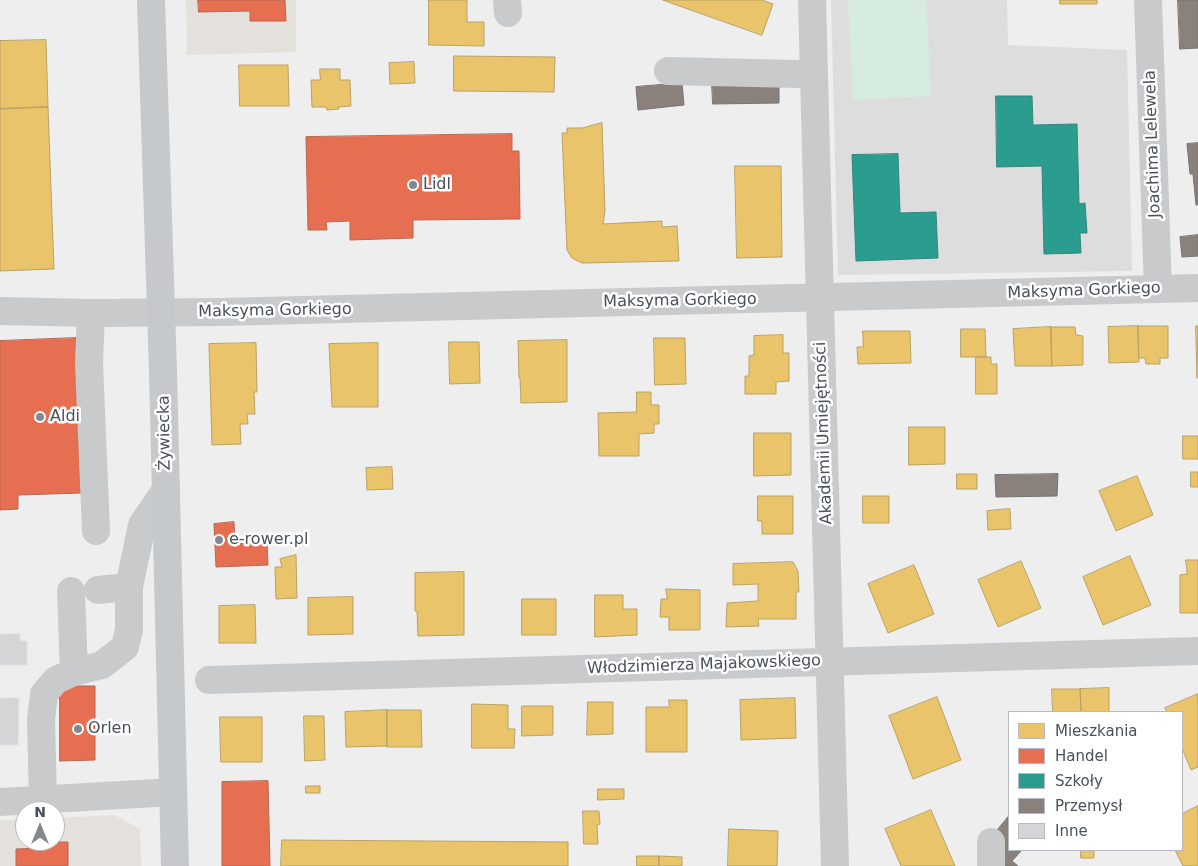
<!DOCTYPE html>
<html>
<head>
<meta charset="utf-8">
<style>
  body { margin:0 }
  #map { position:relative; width:1198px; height:866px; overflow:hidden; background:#efeeee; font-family:"DejaVu Sans",sans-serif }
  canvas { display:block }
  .legend { position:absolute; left:1008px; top:711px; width:175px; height:140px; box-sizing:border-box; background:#fff; border:1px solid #b6b9bd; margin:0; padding:6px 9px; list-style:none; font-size:15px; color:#485159 }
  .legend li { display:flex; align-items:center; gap:10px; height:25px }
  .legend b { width:25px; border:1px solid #b6b9bd }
  .north { position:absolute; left:15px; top:801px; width:50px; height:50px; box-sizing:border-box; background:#fff; border:1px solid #b6b9bd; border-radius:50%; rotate:0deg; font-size:14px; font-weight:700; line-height:20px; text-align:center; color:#485159 }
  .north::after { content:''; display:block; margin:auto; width:18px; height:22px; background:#82888d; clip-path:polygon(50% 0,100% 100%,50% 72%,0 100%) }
</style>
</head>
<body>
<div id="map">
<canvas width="1198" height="866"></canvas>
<ul class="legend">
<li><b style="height:14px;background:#e9c46a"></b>Mieszkania</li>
<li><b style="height:14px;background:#e76f51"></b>Handel</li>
<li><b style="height:14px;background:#2a9d8f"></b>Szkoły</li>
<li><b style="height:14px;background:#8a817c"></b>Przemysł</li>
<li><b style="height:14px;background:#d5d5d7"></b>Inne</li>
</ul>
<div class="north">N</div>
</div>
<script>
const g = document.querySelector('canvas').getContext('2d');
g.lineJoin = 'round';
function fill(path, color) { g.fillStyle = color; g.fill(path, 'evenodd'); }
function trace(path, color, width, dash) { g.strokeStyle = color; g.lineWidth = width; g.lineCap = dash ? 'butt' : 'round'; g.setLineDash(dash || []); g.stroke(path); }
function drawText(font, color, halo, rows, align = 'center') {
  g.font = font + ' "DejaVu Sans",sans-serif'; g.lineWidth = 5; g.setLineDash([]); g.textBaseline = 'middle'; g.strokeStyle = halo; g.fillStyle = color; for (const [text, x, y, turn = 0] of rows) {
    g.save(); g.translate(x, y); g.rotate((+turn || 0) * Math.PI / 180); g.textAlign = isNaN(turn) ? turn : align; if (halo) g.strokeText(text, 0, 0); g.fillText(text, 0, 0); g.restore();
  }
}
fill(new Path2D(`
  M186,0H296V52L187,55Z
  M115,815L140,829L141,866H0V820L25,819V841H55V818Z`), '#e4e1dc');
fill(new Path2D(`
  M831,0H1007L1008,45L1127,50L1132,271L838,275Z`), '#ddddde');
fill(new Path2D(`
  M848,0H926L931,96L853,100Z`), '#d5ecde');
const homes = new Path2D(`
  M429,0H467V22H484V46L429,45Z
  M663,0H762L773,4L762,35Z
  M1060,0H1097V4H1060Z
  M46,40L48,107L0,109V41Z
  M454,56L555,57L554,92L454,91Z
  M414,62L415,83L390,84L389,63Z
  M239,65H288L289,106H240Z
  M320,69H340V80H350L351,106L338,107L339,109L327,110L326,107H312L311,80H320Z
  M48,107L54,269L0,271V109Z
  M602,123L605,211L603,224L662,221V227L677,226L679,261L582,263L572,258L567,250L562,133H567V128H582Z
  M735,166H781L782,257L737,258Z
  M1138,326L1139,362L1109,363L1108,327Z
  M1138,326H1168V358H1160V364H1146L1145,358H1139Z
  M1196,326H1198L1197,378Z
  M1051,327L1052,366H1015L1013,329Z
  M1051,327H1075L1076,335L1083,336V365L1052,366Z
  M961,329H985L986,357H961Z
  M863,331H910L911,363L858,364L857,347H863Z
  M783,335V353H789V381L776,382V394H745V376H749V356L754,355V336Z
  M654,338H685L686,384L655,385Z
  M567,340V402L521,403L520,378H519L518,341Z
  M449,342H479L480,383L450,384Z
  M256,343L257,392H254L255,414H247L248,424H240L241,444L212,445L209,344Z
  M378,343V407H332L329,344Z
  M976,357H991V364H997V394H976Z
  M637,392H651V405H659V424H654V433L639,434V456H599L598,413L636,412Z
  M909,427H945V464L909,465Z
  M754,433H791V475L754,476Z
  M1183,436H1198V459H1183Z
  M392,467L393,489L367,490L366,468Z
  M1191,472H1198V487H1191Z
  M957,474H977V489H957Z
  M1137,476L1153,515L1116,531L1099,491Z
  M758,496H793V534H762V521H758Z
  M863,496H889V523H863Z
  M1010,509L1011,529L988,530L987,511Z
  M296,555L297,598L276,599L275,567H282L280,559Z
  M1130,556L1151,605L1103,625L1083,577Z
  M1186,560H1198V613H1180V575L1187,574Z
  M1021,561L1041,608L998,627L978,580Z
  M793,562L798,571L799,592H796V619H758L759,626L726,627L727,603L758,601V584L733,585V564Z
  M914,565L934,614L888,633L868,584Z
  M464,572V635L418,636L417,611H415V573Z
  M666,589L700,590V630H669V617H660L661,599H667Z
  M595,595H623V609H637V635L595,637Z
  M353,597V634L308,635V598Z
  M522,599H556V635H522Z
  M255,605L256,643H219V606Z
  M1109,688V712H1081L1080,689Z
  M1052,689H1080L1081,712H1053Z
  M1198,694V767L1191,770L1182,748V712H1167L1165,708Z
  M937,697L961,760L913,779L889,716Z
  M795,698L796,738L741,740L740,700Z
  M669,700H687V752H646V707H669Z
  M588,702H613V734L587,735Z
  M472,704L508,705V729H515L514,748H472Z
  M522,706H553V735L522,736Z
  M387,710H421L422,747H387Z
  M387,710V746L346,747L345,712Z
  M304,716H324L325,760L305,761Z
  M220,717H262V762H221Z
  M306,786H320V793H306Z
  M598,789H624V799L598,800Z
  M1198,806V866H1183L1175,850H1182V814Z
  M931,810L955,866H901L885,829Z
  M583,811H599L600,824L597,825L598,844H584Z
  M729,829L778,831L777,866H728Z
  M282,840L568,842V866H281Z
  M1081,850H1094V858H1081Z
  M637,856H659V866H637Z
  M659,856L682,857V866H659Z`);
fill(homes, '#e9c46a');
trace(homes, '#b9a265', 1);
const shops = new Path2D(`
  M198,0H285L286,21H250V11L199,12Z
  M512,134V151H519L520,219L413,220V238L350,240V221L326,222L327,230H308L306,137Z
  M76,338L82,493L18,495V509L0,510V341Z
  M234,522L235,544L267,542L268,565L216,567L214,524Z
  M60,686H95V760L60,761Z
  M268,781L270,866H222V782Z
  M45,842H68V866H16V849L46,848Z`);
fill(shops, '#e76f51');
trace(shops, '#b76653', 1);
const schools = new Path2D(`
  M996,96H1032L1033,125L1077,124L1079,204L1085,203L1087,233H1080L1081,253L1044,254L1042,166L997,167Z
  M898,154L900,213L936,212L938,258L856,261L852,155Z`);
fill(schools, '#2a9d8f');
trace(schools, '#33867f', 1);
const industry = new Path2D(`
  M1178,0H1198V48L1180,49Z
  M682,83L684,105L638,110L636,87Z
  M712,83H779V103L713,104Z
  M1198,143V205H1196L1193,174H1190L1187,144Z
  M1198,235V256L1182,257L1180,237Z
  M1058,474L1057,496L996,497L995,475Z
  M1008,817L1009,850L1021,851L1012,861L1018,866H1005L998,860L1005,851L997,845L995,833Z`);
fill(industry, '#8a817c');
trace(industry, '#767372', 1);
const building = new Path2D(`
  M0,634H20V641H27V665H0Z
  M0,698H19L18,745H0Z`);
fill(building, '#d5d5d7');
trace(building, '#e0e0e1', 1);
trace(new Path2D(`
  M507,0L508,13
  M812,0L835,866
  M1148,0L1158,289
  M668,71L796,74L814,73
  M0,311L91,313L221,312L1198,288
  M91,313L89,363L96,531
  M98,590L129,587
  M71,591L74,672
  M209,680L1198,651
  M43,800L41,720L44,694L56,680L74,672L102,665L125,647L129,630V587L142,525L166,490
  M0,802L173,792
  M991,866V842`), '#c9cacc', 28);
trace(new Path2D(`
  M151,0L163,372L175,866`), '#c5c9cb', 28);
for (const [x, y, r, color] of [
  [413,185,5,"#82888d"],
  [40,417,5,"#82888d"],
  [219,540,5,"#82888d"],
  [78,729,5,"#82888d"]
]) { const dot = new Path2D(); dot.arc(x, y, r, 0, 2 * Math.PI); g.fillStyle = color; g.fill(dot); trace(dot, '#fff', 2); }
drawText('16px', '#485159', '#fff', [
  ["Joachima Lelewela",1153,144,-92],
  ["Maksyma Gorkiego",1084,291,-2],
  ["Maksyma Gorkiego",680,301,-1],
  ["Maksyma Gorkiego",275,311,-1],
  ["Żywiecka",165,433,-91],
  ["Akademii Umiejętności",824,433,-92],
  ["Włodzimierza Majakowskiego",704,665,-2]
]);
drawText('16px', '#485159', '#fff', [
  ["Lidl",423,185],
  ["Aldi",50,417],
  ["e-rower.pl",229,540],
  ["Orlen",88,729]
], 'left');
</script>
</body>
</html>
